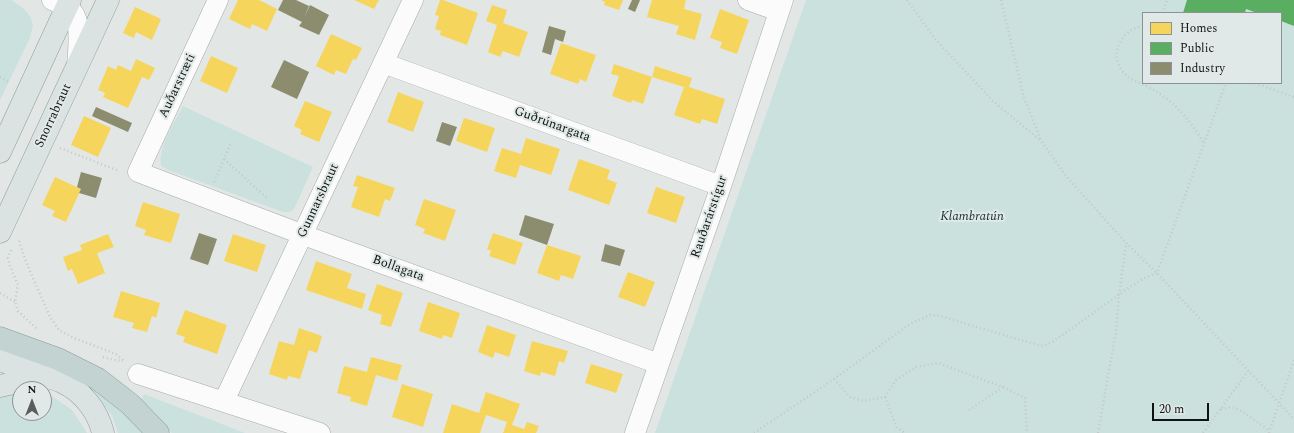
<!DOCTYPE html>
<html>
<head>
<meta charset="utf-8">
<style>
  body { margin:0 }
  #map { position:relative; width:1294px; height:433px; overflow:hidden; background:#e2e7e6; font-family:Spectral,serif }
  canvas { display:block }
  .legend { position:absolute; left:1142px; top:12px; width:140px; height:72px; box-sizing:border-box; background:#e0e9e7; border:1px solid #8d9392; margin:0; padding:5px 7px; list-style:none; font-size:12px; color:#101312 }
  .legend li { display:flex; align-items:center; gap:8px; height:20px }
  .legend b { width:20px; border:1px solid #8d9392 }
  .north { position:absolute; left:12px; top:381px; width:40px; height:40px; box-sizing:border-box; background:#e0e9e7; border:1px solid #8d9392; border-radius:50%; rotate:0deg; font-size:11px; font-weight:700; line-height:16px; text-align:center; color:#101312 }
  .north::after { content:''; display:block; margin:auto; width:14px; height:18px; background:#5a5d5c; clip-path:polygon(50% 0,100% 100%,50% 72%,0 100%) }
  .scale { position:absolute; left:1152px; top:403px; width:57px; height:18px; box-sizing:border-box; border:2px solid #101312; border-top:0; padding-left:5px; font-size:12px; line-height:14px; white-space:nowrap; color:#101312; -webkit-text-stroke:3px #e0e9e7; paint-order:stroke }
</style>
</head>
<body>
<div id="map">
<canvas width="1294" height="433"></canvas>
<ul class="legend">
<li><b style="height:11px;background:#f6d55c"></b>Homes</li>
<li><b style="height:11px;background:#5aae61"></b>Public</li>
<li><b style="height:11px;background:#8c8c6e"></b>Industry</li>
</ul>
<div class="north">N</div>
<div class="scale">20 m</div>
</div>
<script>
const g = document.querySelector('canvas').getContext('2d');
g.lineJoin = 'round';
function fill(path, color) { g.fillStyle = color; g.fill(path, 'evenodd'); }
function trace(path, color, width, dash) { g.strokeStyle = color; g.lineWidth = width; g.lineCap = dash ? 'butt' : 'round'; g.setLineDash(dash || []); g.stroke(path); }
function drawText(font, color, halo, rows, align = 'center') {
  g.font = font + ' Spectral,serif'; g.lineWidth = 4; g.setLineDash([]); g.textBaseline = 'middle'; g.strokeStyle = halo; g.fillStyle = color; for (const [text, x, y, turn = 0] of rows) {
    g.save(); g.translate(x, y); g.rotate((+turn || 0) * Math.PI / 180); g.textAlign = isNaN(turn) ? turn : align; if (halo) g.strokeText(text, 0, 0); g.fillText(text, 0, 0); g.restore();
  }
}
fill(new Path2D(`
  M0,0H11L23,8L30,16L33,25L30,38L0,100Z
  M806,0H1294V433H655ZM1143,13H1281V83H1143Z
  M183,106L313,167L294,209L290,212H283L168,170L161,166C158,146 174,124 183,106Z
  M52,366L90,384L126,408L146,433H118L112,415L92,393Z
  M20,390V413H44V393L49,394L72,410L87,433H0V394Z
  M144,394L245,433H172L139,402Z`), '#cae1dd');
fill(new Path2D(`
  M238,0H259L277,9L267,31L252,24L250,29L229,19Z
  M354,0H379L374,9Z
  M440,0H443L478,13L467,45L440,35L441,31L435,29L439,16L435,15Z
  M601,0H623L619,10L604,5L605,2Z
  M652,0H686L684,9L702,14L695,40L676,34L679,26L647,17Z
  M492,5L507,10L503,23L528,32L519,57L503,51L500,57L488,52L497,25L486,21Z
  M135,7L161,19L152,40L136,32L134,38L123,33Z
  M720,9L749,20L737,54L720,48L722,42L710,38Z
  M331,34L362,48L356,60L353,59L346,74L336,70L334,75L316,66Z
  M561,43L596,55L586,82L580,79L578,84L550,74Z
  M211,56L238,68L227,93L200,81Z
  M136,59L155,68L149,80L142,77L128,108L103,97L105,93L98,90L108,66L116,70L118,65L131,71Z
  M614,64L652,77L643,104L632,100L631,103L612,96L619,76L611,74Z
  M655,66L692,78L689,87L725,99L717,124L702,119L700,124L674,115L684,87L652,77Z
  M398,92L424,102L413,132L387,122Z
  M305,101L332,112L319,142L300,134L302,130L294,126Z
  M84,116L111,128L98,157L71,145Z
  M464,118L495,128L487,152L456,141Z
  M526,138L560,149L551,175L520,165L516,178L494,171L502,148L521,154Z
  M579,159L610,170L607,179L617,183L609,205L568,190Z
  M357,175L395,188L390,201L385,199L379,217L351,207L358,187L353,186Z
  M55,177L81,189L66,222L52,216L55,211L42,205Z
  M656,187L685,197L676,223L647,213Z
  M424,199L456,210L445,241L423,233L425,229L415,225Z
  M143,202L180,214L171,243L144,235L146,230L135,226Z
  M493,233L523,243L515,265L489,256L491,251L487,249Z
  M108,234L114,247L97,253L105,273L78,284L72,269L68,271L63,257L82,250L80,245Z
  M233,234L266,245L257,272L224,261Z
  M547,245L581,256L573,279L561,275L559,281L537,273Z
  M316,261L352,274L347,288L366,294L362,309L306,290Z
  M628,272L655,282L645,307L618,297Z
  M377,284L403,293L391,327L380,324L382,315L368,310Z
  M121,291L160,303L156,318L152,316L147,332L132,328L134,323L113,317Z
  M428,302L460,313L452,338L443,335L442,339L419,331Z
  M185,310L227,325L217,354L183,342L185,337L176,334Z
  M487,325L516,335L509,357L495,352L493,358L478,352Z
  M299,328L322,336L317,353L309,350L300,379L288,376L287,380L269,374L279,341L294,345Z
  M532,341L568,351L564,363L559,361L555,376L541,372L540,376L524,371Z
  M371,357L402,365L397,381L376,375L367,406L350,401L351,397L337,393L344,366L367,372Z
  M591,364L623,374L616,393L585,383Z
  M402,384L433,394L423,427L392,417Z
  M486,392L520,404L512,425L524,429L527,422L539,426L536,433H503L507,422L486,415L480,433H443L452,404L479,413Z`), '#f6d55c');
fill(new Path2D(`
  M1187,0H1294V26L1281,21V13H1257L1246,9L1245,13H1183Z`), '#5aae61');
fill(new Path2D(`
  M283,0H296L309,6L304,18L310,5L329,15L319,35L299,26L302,22L278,10Z
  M632,0H640L635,12L628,9Z
  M549,26L566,31L563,42L555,39L551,55L542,52Z
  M284,60L309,72L297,99L271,87Z
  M96,107L132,123L128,132L92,116Z
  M442,122L457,127L450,146L436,141Z
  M81,172L102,178L96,198L79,193L81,189L77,187Z
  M525,215L554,224L547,245L519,235Z
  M199,233L217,239L208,265L190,259Z
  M605,244L625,250L620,266L601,261Z`), '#8c8c6e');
const minor = new Path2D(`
  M52,0C60,4 71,7 75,16C81,27 78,53 77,66
  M218,0L138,172L317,240L659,364
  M748,0L779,11
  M383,63L721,186
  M138,374L320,433
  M224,401L413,0
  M635,433L721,186L783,0`);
const major = new Path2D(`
  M0,152L70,0
  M0,232L108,0
  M0,360C15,366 29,371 44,376C50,378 56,379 62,382C82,391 98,411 103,433
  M0,386L27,380H44`);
const highway = new Path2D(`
  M0,338L58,359L98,379L130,404L158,433`);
trace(minor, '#a6a9a9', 21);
trace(major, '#899c99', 23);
trace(highway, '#899c99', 23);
trace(new Path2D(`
  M907,0L935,39L993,101L1041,141
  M1001,0L1024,98L1042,142L1066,176L1126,243L1157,273L1294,419
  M1162,13L1167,0
  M1143,26C1122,29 1108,54 1123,72C1130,81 1142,83 1152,89C1175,102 1191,121 1204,144
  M0,77L10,82
  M1255,83L1294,97
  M60,148L119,171
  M224,159L268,199
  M214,182L231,143
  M19,241L26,262L50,317L59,330L74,338L116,354L123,360
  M11,250L8,258L10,266L18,285L15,302L18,311L36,328
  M0,293L15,302
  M103,357L114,360L123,361
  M834,379L850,397L864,401L885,397L896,380L916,367L938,363L1003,387L1025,398L1027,433
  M885,397L897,428L905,433
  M1221,409C1225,408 1230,407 1234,408C1243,410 1260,425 1270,431
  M969,410L1003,387
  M754,433L834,379L910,324L930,315L940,316L1041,346L1051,343L1127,289L1146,277L1157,273L1226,83
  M1098,433L1116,331L1119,295L1126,244
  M1203,433L1248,371
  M1269,433L1294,360`), '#c6c7c7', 2.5, [1, 3]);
trace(minor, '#fbfbfb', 20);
trace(major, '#dae3e2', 22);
trace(highway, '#c3d3d1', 22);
drawText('13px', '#101312', '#e0e9e7', [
  ["Auðarstræti",178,86,-65],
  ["Snorrabraut",54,116,-65],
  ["Guðrúnargata",552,125,20],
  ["Gunnarsbraut",319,201,-65],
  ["Rauðarárstígur",710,217,-71],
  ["Bollagata",398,269,20]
]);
drawText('italic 13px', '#13312d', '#e0e9e7', [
  ["Klambratún",972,217]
]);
</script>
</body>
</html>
